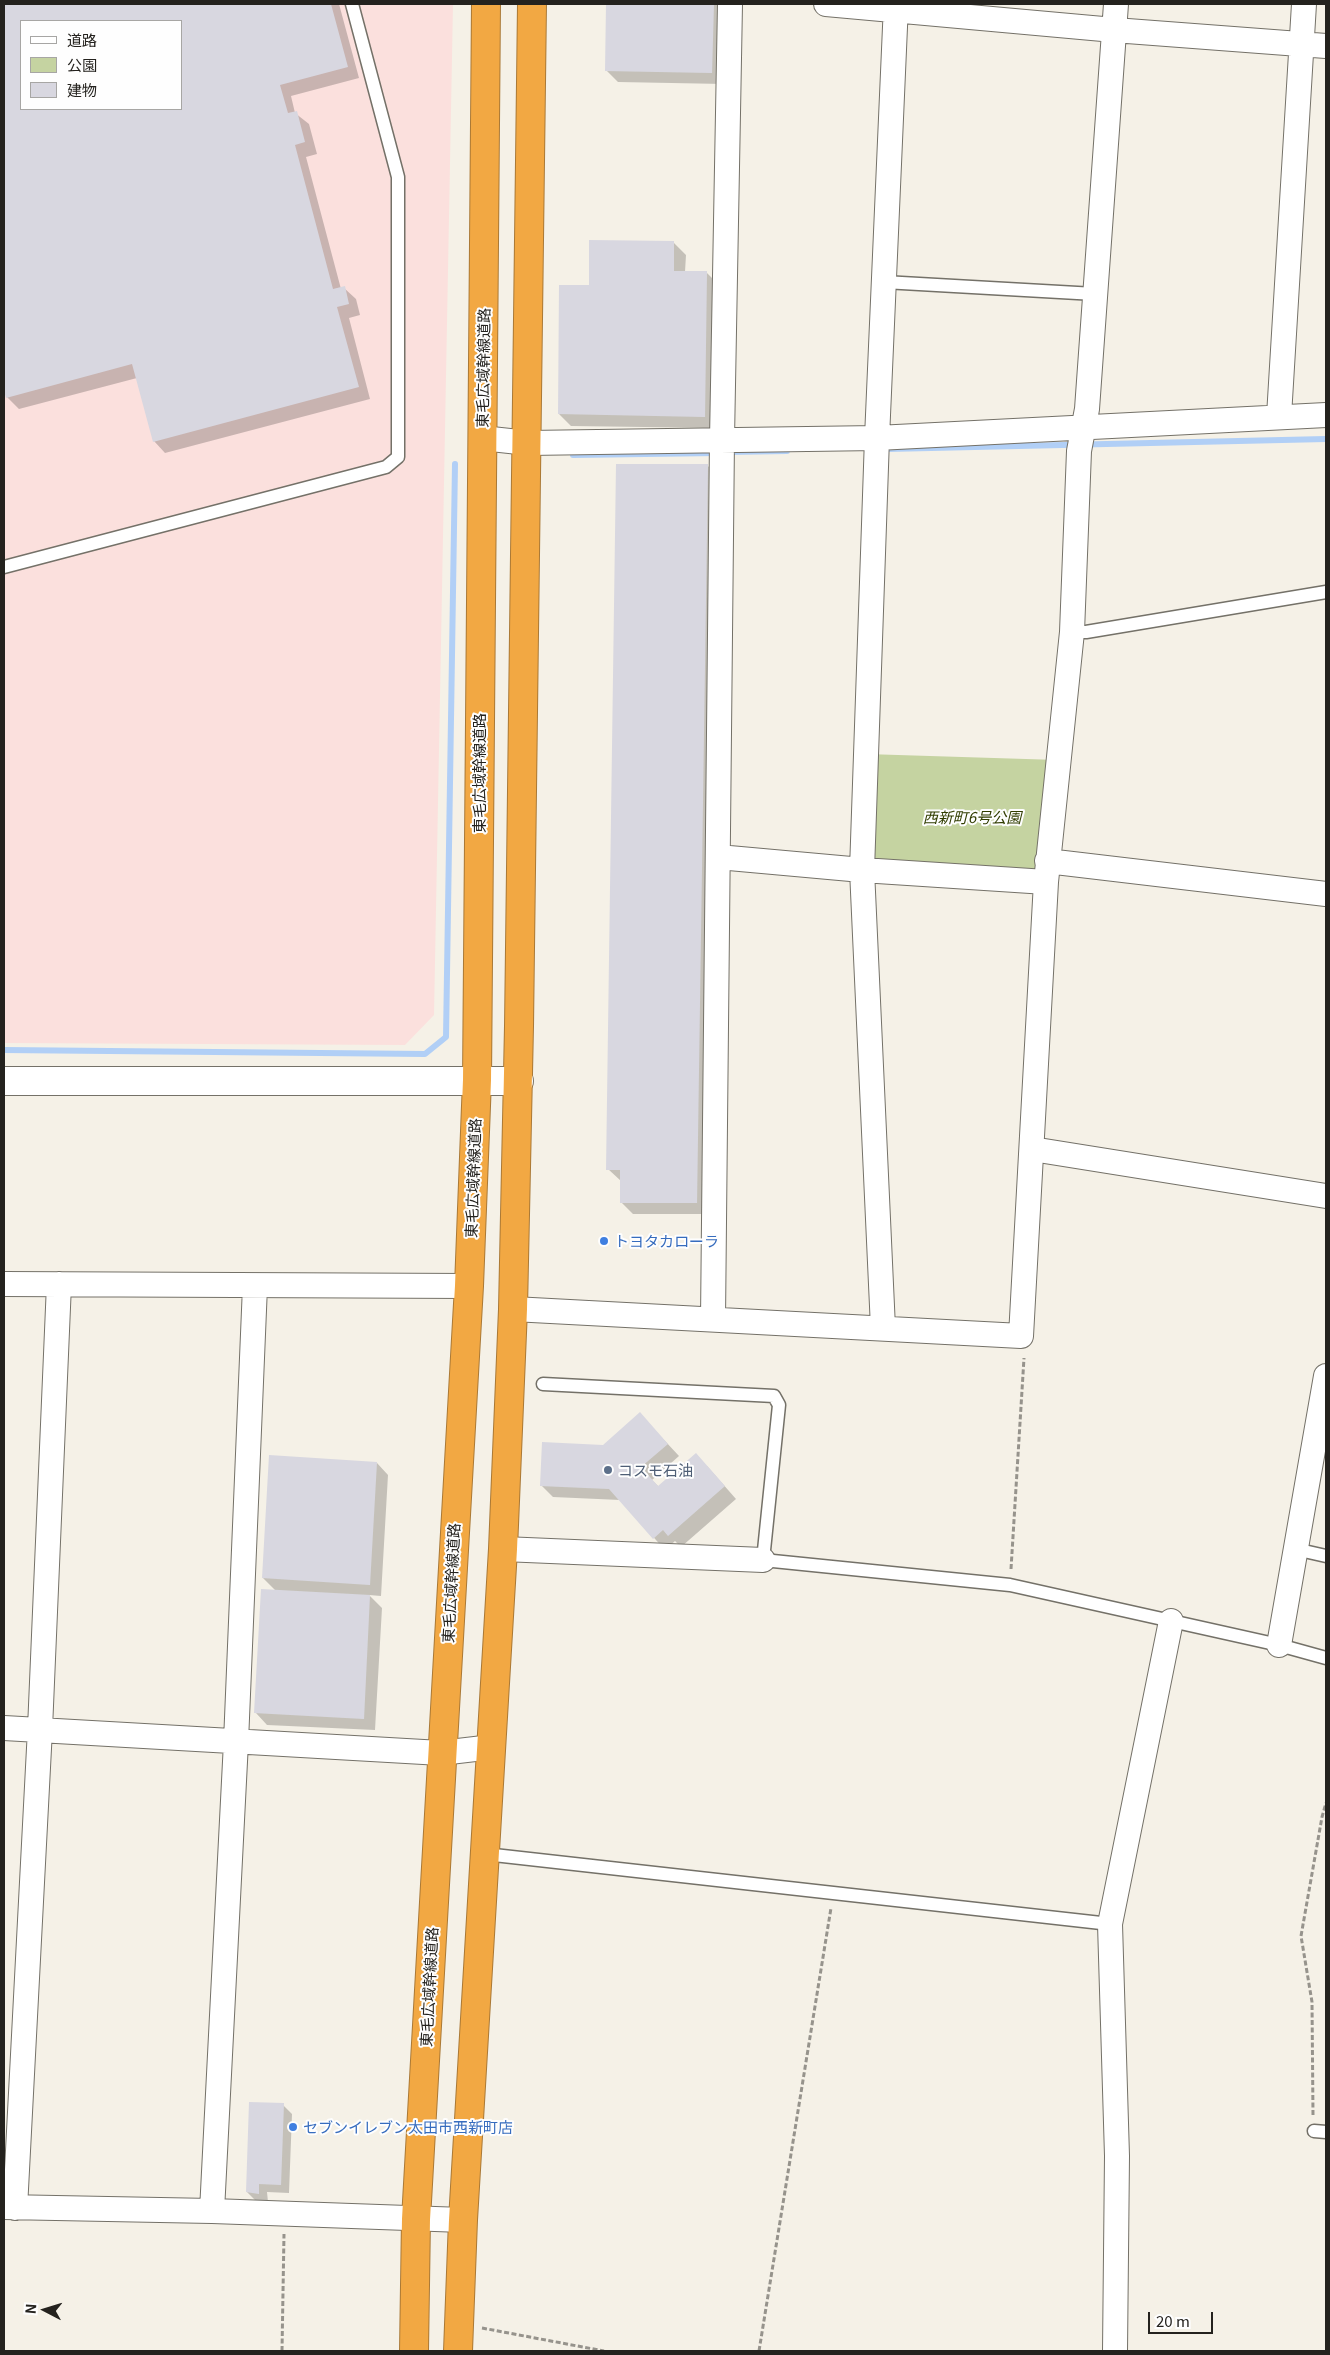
<!DOCTYPE html>
<html>
<head>
<meta charset="utf-8">
<style>
  body { margin:0 }
  #map { position:relative; width:1330px; height:2355px; overflow:hidden; background:#f5f1e7; font-family:Georgia,"Noto Sans JP",serif }
  canvas { display:block }
  .frame { position:absolute; inset:0; border:5px solid #24221e; pointer-events:none }
  .legend { position:absolute; left:20px; top:20px; width:162px; height:90px; box-sizing:border-box; background:#fefefe; border:1px solid #a7a6a4; margin:0; padding:6px 9px; list-style:none; font-size:15px; color:#24221e }
  .legend li { display:flex; align-items:center; gap:10px; height:25px }
  .legend b { width:25px; border:1px solid #a7a6a4 }
  .north { position:absolute; left:20px; top:2285px; width:50px; height:50px; -webkit-text-stroke:4px #fefefe; paint-order:stroke; rotate:275deg; font-size:14px; font-weight:700; line-height:20px; text-align:center; color:#24221e }
  .north::after { content:''; display:block; margin:auto; width:18px; height:22px; background:#24221e; clip-path:polygon(50% 0,100% 100%,50% 72%,0 100%) }
  .scale { position:absolute; left:1148px; top:2312px; width:65px; height:22px; box-sizing:border-box; border:2px solid #24221e; border-top:0; padding-left:6px; font-size:15px; line-height:18px; white-space:nowrap; color:#24221e; -webkit-text-stroke:4px #fefefe; paint-order:stroke }
</style>
</head>
<body>
<div id="map">
<canvas width="1330" height="2355"></canvas>
<div class="frame"></div>
<ul class="legend">
<li><b style="height:6px;background:#fff"></b>道路</li>
<li><b style="height:14px;background:#c5d3a1"></b>公園</li>
<li><b style="height:14px;background:#d8d7e0"></b>建物</li>
</ul>
<div class="north">N</div>
<div class="scale">20 m</div>
</div>
<script>
const g = document.querySelector('canvas').getContext('2d');
g.lineJoin = 'round';
function fill(path, color) { g.fillStyle = color; g.fill(path, 'evenodd'); }
function trace(path, color, width, dash) { g.strokeStyle = color; g.lineWidth = width; g.lineCap = dash ? 'butt' : 'round'; g.setLineDash(dash || []); g.stroke(path); }
function drawText(font, color, halo, rows, align = 'center') {
  g.font = font + ' Georgia,"Noto Sans JP",serif'; g.lineWidth = 4; g.setLineDash([]); g.textBaseline = 'middle'; g.strokeStyle = halo; g.fillStyle = color; for (const [text, x, y, turn = 0] of rows) {
    g.save(); g.translate(x, y); g.rotate((+turn || 0) * Math.PI / 180); g.textAlign = isNaN(turn) ? turn : align; if (halo) g.strokeText(text, 0, 0); g.fillText(text, 0, 0); g.restore();
  }
}
fill(new Path2D(`
  M4,4H453L434,1015L405,1045L4,1043ZM21,21H181V109H21Z`), '#fbe0dd');
fill(new Path2D(`
  M866,754L1058,760L1046,882L862,870Z`), '#c5d3a1');
fill(new Path2D(`
  M4,4H339L359,78L291,96L295,113L309,124L317,154L306,157L341,289L344,288L356,299L360,315L349,318L370,399L165,453L154,441L137,378L19,409L7,397L4,386ZM21,21H181V109H21Z
  M608,4H725L724,84L618,82L606,70Z
  M674,243L686,255L685,272H706L718,284L716,428L571,426L559,414Z
  M707,465L719,477L708,1214H633L621,1202V1181L608,1169Z
  M640,1414L679,1456L652,1480L659,1487L707,1466L736,1499L681,1547L675,1541L665,1550L620,1500L553,1497L541,1485L603,1446Z
  M377,1463L388,1475L381,1596L369,1595L382,1608L375,1730L267,1725L256,1713L277,1592L263,1578Z
  M283,2105L292,2114L289,2193L267,2192L268,2202L256,2201L247,2192Z`), '#0003');
trace(new Path2D(`
  M887,449L1326,439
  M727,452L787,451
  M573,455L717,453
  M4,1050L425,1054L446,1037L455,464`), '#b1cff6', 6);
fill(new Path2D(`
  M4,4H331L348,67L280,85L288,113L297,111L305,142L295,145L333,289L345,286L349,304L337,307L359,387L153,442L132,364L6,398L4,391ZM21,21H181V109H21Z
  M606,4H714L712,73L605,71Z
  M589,240L674,241V271H707L705,417L558,414L559,285H589Z
  M616,464H708L697,1203H620V1170H606Z
  M640,1412L668,1444L641,1467L658,1486L696,1453L725,1486L668,1536L663,1530L653,1539L609,1489L540,1486L542,1442L603,1445Z
  M269,1455L377,1462L370,1585L262,1578Z
  M261,1589L370,1595L364,1719L254,1713Z
  M249,2102L284,2103L281,2185L259,2184V2194L246,2192Z`), '#d8d7e0');
const lane = new Path2D(`
  M884,282L1095,294
  M4,567L386,467L398,457V177L352,4
  M1072,632H1086L1326,592
  M543,1384L774,1396L779,1405L763,1560L1010,1585L1279,1645L1326,1658
  M1295,1549L1326,1556
  M485,1854L1110,1924
  M1314,2131L1326,2132`);
const street = new Path2D(`
  M826,4L1114,30L1326,46
  M1279,416L1304,4
  M482,438L528,443L877,438L1326,415
  M718,857L862,870L1046,882
  M1047,861L1326,894
  M1032,1149L1326,1196
  M4,1284L469,1286
  M513,1309L1021,1336L1046,882L1072,632L1079,451L1087,409L1116,4
  M713,1319L722,439L730,4
  M883,1328L862,870L877,438L896,4
  M503,1549L763,1560
  M1279,1645L1326,1376
  M4,1728L441,1753L492,1747
  M4,2207L212,2211L463,2220
  M15,2208L40,1729L59,1284
  M212,2211L236,1742L255,1286
  M1115,2351L1117,2156L1110,1924L1171,1621`);
const secondary = new Path2D(`
  M4,1081H519`);
const highway = new Path2D(`
  M414,2351L416,2219L469,1286L477,1080L486,4
  M458,2351L463,2220L503,1549L513,1309L519,1026L532,4`);
trace(lane, '#747168', 15);
trace(street, '#747168', 26);
trace(secondary, '#747168', 30);
trace(highway, '#aa7936', 30);
trace(new Path2D(`
  M1011,1569L1024,1358
  M1313,2115L1312,2002L1301,1936L1322,1817L1326,1803
  M482,2328L604,2351
  M282,2351L284,2234
  M759,2351L831,1908`), '#96938c', 3, [5, 2.5]);
trace(lane, '#fff', 12);
trace(street, '#fff', 24);
trace(secondary, '#fff', 28);
trace(highway, '#f2a843', 28);
for (const [x, y, r, color] of [
  [604,1241,5,"#3f7fe0"],
  [608,1470,5,"#5c6f8a"],
  [293,2127,5,"#3f7fe0"]
]) { const dot = new Path2D(); dot.arc(x, y, r, 0, 2 * Math.PI); g.fillStyle = color; g.fill(dot); trace(dot, '#fefefe', 2); }
drawText('15px', '#24221e', '#fefefe', [
  ["東毛広域幹線道路",483,368,-89],
  ["東毛広域幹線道路",479,773,-90],
  ["東毛広域幹線道路",473,1178,-88],
  ["東毛広域幹線道路",451,1583,-87],
  ["東毛広域幹線道路",429,1987,-87]
]);
drawText('italic 15px', '#313d00', '#fefefe', [
  ["西新町6号公園",972,817]
]);
drawText('15px', '#366cbe', '#fefefe', [
  ["トヨタカローラ",614,1241],
  ["セブンイレブン太田市西新町店",303,2127]
], 'left');
drawText('15px', '#4e5e75', '#fefefe', [
  ["コスモ石油",618,1470]
], 'left');
</script>
</body>
</html>
